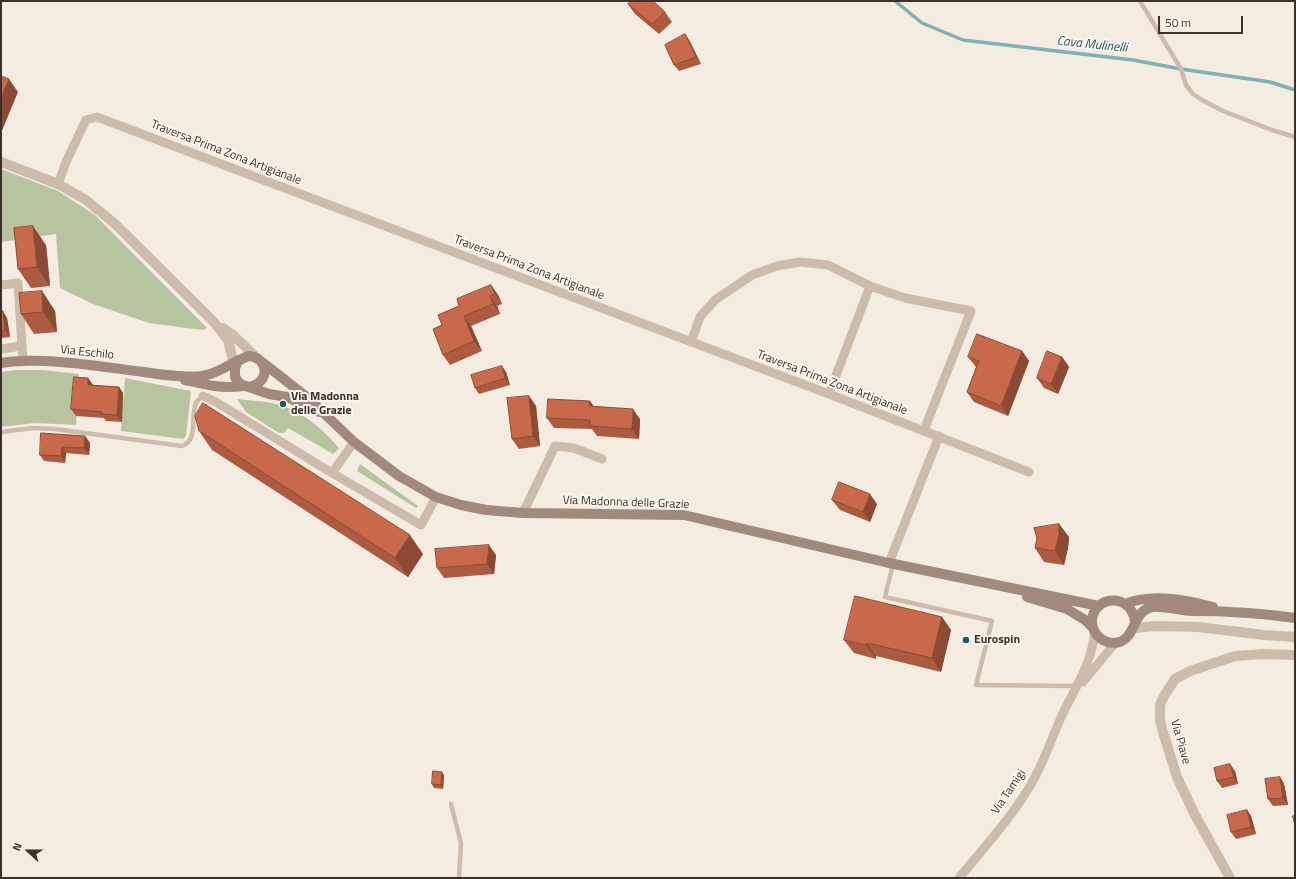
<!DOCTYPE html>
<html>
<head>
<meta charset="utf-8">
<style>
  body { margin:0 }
  #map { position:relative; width:1296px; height:879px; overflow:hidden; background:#f4ebe1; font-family:"Titillium Web",sans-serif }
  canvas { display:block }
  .frame { position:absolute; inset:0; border:2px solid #3b302b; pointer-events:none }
  .north { position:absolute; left:8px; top:831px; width:40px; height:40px; -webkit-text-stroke:3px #fbf5ee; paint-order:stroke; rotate:291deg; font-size:11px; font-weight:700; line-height:16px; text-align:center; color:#3b302b }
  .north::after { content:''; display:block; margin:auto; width:14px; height:18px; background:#3b302b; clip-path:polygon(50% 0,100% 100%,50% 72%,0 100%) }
  .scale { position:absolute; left:1158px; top:16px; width:85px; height:18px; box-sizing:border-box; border:2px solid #3b302b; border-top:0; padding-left:5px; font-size:12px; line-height:14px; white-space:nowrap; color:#3b302b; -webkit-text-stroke:3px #fbf5ee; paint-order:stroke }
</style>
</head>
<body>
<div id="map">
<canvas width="1296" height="879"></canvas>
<div class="frame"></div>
<div class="north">N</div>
<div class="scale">50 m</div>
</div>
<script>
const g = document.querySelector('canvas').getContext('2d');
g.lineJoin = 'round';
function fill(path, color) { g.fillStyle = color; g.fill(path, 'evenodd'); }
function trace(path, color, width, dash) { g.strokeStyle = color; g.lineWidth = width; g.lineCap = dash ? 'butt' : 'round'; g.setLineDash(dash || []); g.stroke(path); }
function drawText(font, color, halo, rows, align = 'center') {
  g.font = font + ' "Titillium Web",sans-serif'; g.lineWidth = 4; g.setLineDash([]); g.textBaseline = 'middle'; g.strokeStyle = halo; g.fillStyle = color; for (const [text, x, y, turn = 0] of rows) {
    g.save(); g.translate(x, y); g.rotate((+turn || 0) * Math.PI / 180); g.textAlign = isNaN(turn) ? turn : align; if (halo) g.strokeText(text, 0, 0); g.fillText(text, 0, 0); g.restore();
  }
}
fill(new Path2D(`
  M1,169L58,191L95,215L207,328L202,330L149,323L93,304L60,288L56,234L1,242Z
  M17,370H43L79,374L76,425L35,423L1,427V372Z
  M125,378L191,391L186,436L183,439L121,431Z
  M237,399C251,401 267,401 280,405C303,412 324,430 339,448L333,454L288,428L284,433H279L246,412Z
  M360,464L418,506L416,508L357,471Z`), '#b8c4a0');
trace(new Path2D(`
  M895,1L922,23L963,40L1133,60L1181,69L1270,82L1295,90`), '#7fb0b2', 3.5);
trace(new Path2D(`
  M1140,1L1181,69L1186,85L1193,94L1202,100L1223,111L1272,130L1295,137
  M1,432L33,428L55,429L182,446C199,440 190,416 196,403C197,400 201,398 203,396
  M893,564L885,597L992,621L976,685L1071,686L1076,689
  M451,804L461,843L459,878`), '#cdbbac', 4.5);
trace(new Path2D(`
  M58,184L66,162L86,120L97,117L829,394L1029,472
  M1,285L18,283L23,361
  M691,342L700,317L715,300L752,275L777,266L800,262L828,265L870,286L905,298L971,311L924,430
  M1,349L22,346
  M829,394L870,286
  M203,396L216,402L332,473L421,525L436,497
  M332,473L354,442
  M523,513L555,446L574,448L602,459
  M889,563L939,436
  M1083,682L1116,642
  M959,878C983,849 1011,818 1030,786C1044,763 1052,737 1063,713C1076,687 1092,662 1095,631`), '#cdbbac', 9);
trace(new Path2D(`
  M1,162L58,184L86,200L114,223L213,321L228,340L235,368
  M223,328L233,335L258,359
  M1134,628L1156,626L1198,627L1264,635L1295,637
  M1230,878L1195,815L1177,777L1162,729L1160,719V705L1164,696L1175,679L1190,671L1235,656L1264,654L1295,655`), '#cdbbac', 10);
trace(new Path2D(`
  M262,362L308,398L354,442L399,476L436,497L461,505L486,510L523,513L684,515L889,563L1099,606
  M1,363C44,356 101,367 144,372C163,375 183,378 202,376C217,374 228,365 241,359
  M185,380C207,385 221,389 244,386
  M249,387C271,383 269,357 248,356L238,361L235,368V377L240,384L269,394L287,397L319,412
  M1027,597L1067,609L1085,620L1093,628
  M1125,604C1152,593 1186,600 1213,607
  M1135,621C1130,591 1092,596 1092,622C1092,634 1103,643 1114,643C1138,641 1130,612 1152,607C1159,606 1182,610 1191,611C1205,611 1218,611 1231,612C1252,613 1274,615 1295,618`), '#a18a7d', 10);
fill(new Path2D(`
  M628,4L665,12L672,22L659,34L635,14Z
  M685,34L689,40L701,64L679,71L674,65Z
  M46,245L50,286L31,288L18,269Z
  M491,285L498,295L502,304L497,306L500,314L471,326L482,351L450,365L443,355L442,325L459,306Z
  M42,291L55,311L57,332L34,334L21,314Z
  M1,311L7,318L10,337L1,338Z
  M1022,351L1029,361L1008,416L974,402L967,392L976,367L968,357Z
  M1062,357L1069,367L1058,394L1044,388L1037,378Z
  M506,372L510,385L479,394L475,388Z
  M88,378L93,385L119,387L123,393L122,422L106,421L104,418L76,416L71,409Z
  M529,396L536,406L540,446L519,449L512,439Z
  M590,401L594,407L640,419L639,439L597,436L592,429L554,428L547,418Z
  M199,431L423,554L408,577L212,450Z
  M85,436L90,443L89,455L66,453L65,463L44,461L40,455Z
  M832,500L877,504L870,522L840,510Z
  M1059,524L1069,537L1068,548L1064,565L1044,562L1035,548Z
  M496,555L494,574L444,578L437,568Z
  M942,617L951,630L941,672L876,656V659L854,653L844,640Z
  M1235,771L1238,784L1222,788L1217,781Z
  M444,775L443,789L434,788L432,784Z
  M1280,777L1284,784L1288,805L1273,806L1268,799Z
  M1247,810L1251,816L1256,834L1236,839L1231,832Z`), '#ac5a40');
fill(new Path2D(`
  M685,34L689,40L701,64L696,57Z
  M9,79L18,92L1,133V98Z
  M33,226L46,245L50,286L37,267Z
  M491,285L498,295L502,304L495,294Z
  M42,291L55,311L57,332L43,312Z
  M490,296L497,306L500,314L493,304Z
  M3,311L7,318L10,337L5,330Z
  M464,316L471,326L482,351L474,341Z
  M1022,351L1029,361L1008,416L1001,406Z
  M1062,357L1069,367L1058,394L1051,384Z
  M502,366L506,372L510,385L505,378Z
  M88,378L93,385L92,391L88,385Z
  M119,387L123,393L122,422L117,415Z
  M529,396L536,406L540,446L533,436Z
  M590,401L597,411L589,406Z
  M633,409L640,419L639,439L632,429Z
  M85,436L90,443L89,455L84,448Z
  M62,447L66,453L65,463L61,456Z
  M1,452L2,454L1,460Z
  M870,494L877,504L870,522L863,512Z
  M1059,524L1069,537L1068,548L1064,565L1055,551Z
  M410,535L423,554L408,577L395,558Z
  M489,545L496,555L494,574L487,564Z
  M942,617L951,630L941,672L932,658Z
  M867,643L876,656V659L866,645Z
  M1230,764L1235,771L1238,784L1234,777Z
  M442,772L444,775L443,789L441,785Z
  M1280,777L1284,784L1288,805L1283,798Z
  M1247,810L1251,816L1256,834L1251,827Z`), '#8c4a34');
const building = new Path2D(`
  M631,1H653L665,12L652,24L628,4Z
  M685,34L696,57L674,65L665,45Z
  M1,76L9,79L1,98Z
  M33,226L37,267L18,269L14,228Z
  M491,285L495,294L490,296L493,304L464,316L474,341L443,355L433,329L442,325L438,315L459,306L457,299Z
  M42,291L43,312L21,314L19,293Z
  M1,311H3L5,330H1Z
  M977,334L1022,351L1001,406L967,392L979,361L968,357Z
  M1047,351L1062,357L1051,384L1037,378Z
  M502,366L505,378L475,388L471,375Z
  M74,377L88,378V385L119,387L117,415L101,414L102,412L71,409Z
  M529,396L533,436L512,439L507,398Z
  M548,399L590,401L589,406L633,409L632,429L590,426V420L547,418Z
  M203,403L410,535L395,558L199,431L195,416Z
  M41,433L85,436L84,448L62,447L61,456L40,455Z
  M839,482L870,494L863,512L832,500Z
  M1059,524V535L1055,551L1035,548L1037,538L1034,528Z
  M489,545L487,564L437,568L435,549Z
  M855,596L942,617L932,658L867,643L866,645L844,640Z
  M1230,764L1234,777L1217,781L1214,768Z
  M433,771L442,772L441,785L432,784Z
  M1280,777L1283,798L1268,799L1265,779Z
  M1247,810L1251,827L1231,832L1227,815Z
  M1293,816H1295V825Z`);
fill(building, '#c8694b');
trace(building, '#8c4a34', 1);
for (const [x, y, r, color] of [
  [283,404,4,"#1f5a5e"],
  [966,640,4,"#1f5a5e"]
]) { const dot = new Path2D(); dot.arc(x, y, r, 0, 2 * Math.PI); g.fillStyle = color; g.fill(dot); trace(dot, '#fbf5ee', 1.5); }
drawText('12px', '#3b302b', '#fbf5ee', [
  ["Traversa Prima Zona Artigianale",226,153,21],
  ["Traversa Prima Zona Artigianale",529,268,21],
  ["Via Eschilo",87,353,6],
  ["Traversa Prima Zona Artigianale",832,383,21],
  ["Via Madonna delle Grazie",626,503,2],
  ["Via Piave",1180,742,74],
  ["Via Tamigi",1009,792,-56]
]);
drawText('bold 12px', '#3b302b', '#fbf5ee', [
  ["Via Madonna",291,397],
  ["delle Grazie",291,411],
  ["Eurospin",974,640]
], 'left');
drawText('italic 13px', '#1f5a5e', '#fbf5ee', [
  ["Cava Mulinelli",1092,45,6]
]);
</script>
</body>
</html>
